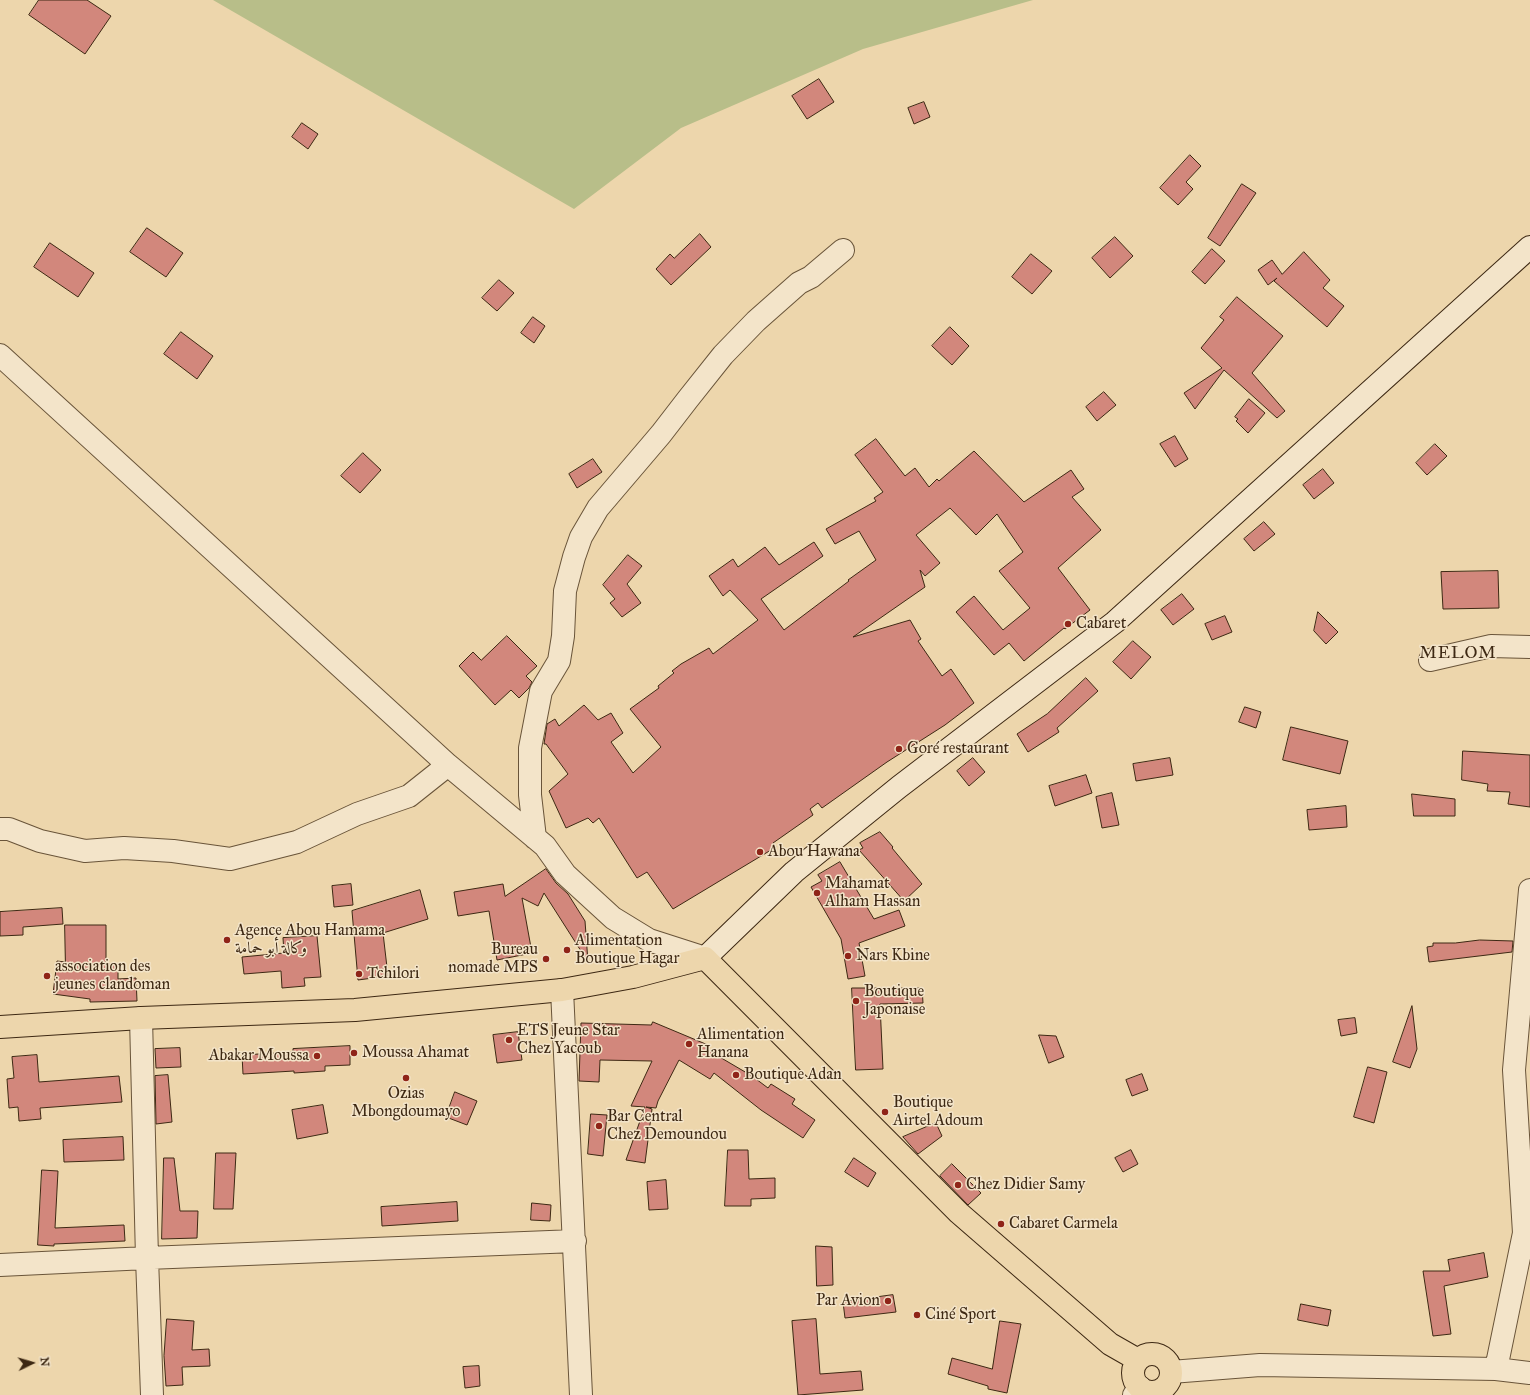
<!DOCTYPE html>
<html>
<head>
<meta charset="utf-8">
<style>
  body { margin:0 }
  #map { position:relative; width:1530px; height:1395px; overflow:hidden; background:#edd6ac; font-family:"IM FELL Great Primer",serif }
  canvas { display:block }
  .north { position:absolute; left:12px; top:1343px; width:40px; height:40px; -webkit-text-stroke:3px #f3e4c9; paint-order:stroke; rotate:85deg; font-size:11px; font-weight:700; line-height:16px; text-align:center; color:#3d2813 }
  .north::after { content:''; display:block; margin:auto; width:14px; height:18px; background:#3d2813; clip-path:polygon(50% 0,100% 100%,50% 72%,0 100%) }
</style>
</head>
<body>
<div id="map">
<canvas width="1530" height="1395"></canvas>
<div class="north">N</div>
</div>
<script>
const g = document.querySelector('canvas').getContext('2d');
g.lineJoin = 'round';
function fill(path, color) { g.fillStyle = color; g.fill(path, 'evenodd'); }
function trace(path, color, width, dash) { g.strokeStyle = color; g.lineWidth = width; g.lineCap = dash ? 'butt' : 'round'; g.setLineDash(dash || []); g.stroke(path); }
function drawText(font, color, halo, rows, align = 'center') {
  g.font = font + ' "IM FELL Great Primer",Amiri,serif'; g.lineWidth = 3; g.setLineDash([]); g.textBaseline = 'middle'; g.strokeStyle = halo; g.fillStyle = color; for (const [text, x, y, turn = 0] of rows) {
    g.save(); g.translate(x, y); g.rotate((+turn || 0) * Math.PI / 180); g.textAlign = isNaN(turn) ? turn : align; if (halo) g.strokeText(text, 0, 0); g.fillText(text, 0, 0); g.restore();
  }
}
fill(new Path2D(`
  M213,0H1033L863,49L681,128L574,209Z`), '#b8be89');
const building = new Path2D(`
  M39,0H87L111,16L85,54L29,15Z
  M819,79L834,102L807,119L792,96Z
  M924,102L930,117L914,124L908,108Z
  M302,123L318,134L308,149L292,137Z
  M1190,155L1201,166L1186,182L1193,189L1178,205L1160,188Z
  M1242,184L1256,193L1220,246L1208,238Z
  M147,228L183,253L166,277L130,252Z
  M700,234L711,247L671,285L656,269L670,254L674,258Z
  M1115,237L1133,256L1110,278L1092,258Z
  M50,243L94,273L78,297L34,267Z
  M1212,249L1225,261L1205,284L1192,272Z
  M1304,252L1330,280L1323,288L1344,306L1327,327L1274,281L1277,278L1268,285L1258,270L1272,260L1282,274Z
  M1031,254L1052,271L1032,294L1012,277Z
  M499,280L514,293L497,311L482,298Z
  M1237,297L1283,336L1252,373L1285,411L1277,418L1224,370L1195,409L1184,393L1222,368L1201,348L1224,320L1220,317Z
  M533,317L545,326L534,343L521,333Z
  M950,327L969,346L952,365L932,346Z
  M181,332L213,356L197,379L164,354Z
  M1104,392L1116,405L1097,421L1086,407Z
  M1249,399L1265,413L1248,433L1236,421L1238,419L1235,417Z
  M1175,436L1188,459L1175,467L1160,444Z
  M876,439L905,476L915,468L929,487L937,479L939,481L974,451L1024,502L1071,470L1084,489L1072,497L1101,530L1058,568L1090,610L1065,629L1064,628L1024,661L1009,643L994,655L956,612L974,596L1003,630L1030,608L999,571L1023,552L997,514L976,535L950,508L916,535L940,563L925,576L920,570L925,587L853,637L910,620L921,639L918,641L942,676L951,669L974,703L945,725L887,762L822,808L818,803L810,809L813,815L773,843L776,847L673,909L647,872L637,878L599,818L593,823L588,818L566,828L549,791L568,774L546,744H544L547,724L555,719L559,726L584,705L598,720L611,713L623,733L611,742L633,773L661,747L630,709L659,688L658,686L674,673L672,671L681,664L709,648L713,654L758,620L730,590L723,596L709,576L733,559L738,567L765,547L779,565L814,542L823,556L761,599L784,630L849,581L848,580L876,560L859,531L835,544L826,529L876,501L874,498L883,492L855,455Z
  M1435,444L1447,456L1427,475L1416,463Z
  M363,453L381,470L360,493L341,476Z
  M593,459L602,472L577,488L569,474Z
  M1323,469L1334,483L1314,499L1303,485Z
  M1264,522L1275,534L1254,551L1244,539Z
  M628,555L642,566L627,584L641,603L622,617L610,603L615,599L603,585Z
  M1498,571L1499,608L1443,609L1441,572Z
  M1182,594L1194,609L1173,625L1161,610Z
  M1318,612L1338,632L1326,644L1314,631Z
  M1225,616L1232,632L1212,640L1205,624Z
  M507,636L537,666L526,676L532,682L529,688L519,698L511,690L495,705L459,666L473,652L481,660Z
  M1133,641L1151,657L1131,679L1113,662Z
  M1086,678L1098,691L1057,728L1059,732L1028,752L1017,734L1047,714Z
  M1245,707L1261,712L1256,728L1239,722Z
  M1291,727L1348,741L1340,774L1283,760Z
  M1463,751L1530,755V807L1508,804L1510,792L1487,791L1488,784L1462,780Z
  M973,758L985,772L969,786L957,771Z
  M1170,758L1173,775L1136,781L1133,764Z
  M1086,775L1092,793L1055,806L1049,786Z
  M1112,793L1119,825L1102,828L1096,797Z
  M1412,794L1455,799V816H1414Z
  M1346,806L1347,827L1309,830L1307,810Z
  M880,832L893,847L892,848L922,884L904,901L859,850L863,848L860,843Z
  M840,862L874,919L899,910L905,926L859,943L865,976L848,979L841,939L811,887L822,881L818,875Z
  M546,869L556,883L568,894L585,921L588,962L544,893L538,906L522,898L532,953L497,960L489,911L458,916L454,892L503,884L505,896Z
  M351,884L353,905L334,907L332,886Z
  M420,890L428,919L383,933L388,976L358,980L352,911Z
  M62,908L63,924L23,927V935L0,936V912Z
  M65,925H106V964H118V979L136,978L137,1001L90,1002V999L53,994L57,961L65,962Z
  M317,936L321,977L304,978L305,986L282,988L281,971L244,974L242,957L284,953L283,938Z
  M1480,940L1513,941L1512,952L1429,962L1427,947L1433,946V943H1455Z
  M852,988H922L923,1003L880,1004L883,1069L856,1070Z
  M1412,1006L1417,1049L1410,1068L1393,1062Z
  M1355,1018L1357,1033L1341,1036L1338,1020Z
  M653,1022L708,1045L706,1049L752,1076L768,1088L771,1084L795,1099L792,1104L815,1120L803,1138L761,1110L714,1073L710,1079L679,1060L658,1101L656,1108L646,1107L652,1109L645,1163L626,1160L645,1107L631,1106L652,1061L600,1060L599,1082L579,1081L581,1023L651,1025Z
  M518,1032L522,1060L497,1063L493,1035Z
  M1039,1035L1056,1036L1064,1057L1049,1063Z
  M350,1046V1065L325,1066V1071L294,1073V1071L243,1074L242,1055L293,1052V1049Z
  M180,1048L181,1067L156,1068L155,1049Z
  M37,1055L39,1082L119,1076L122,1102L40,1108L41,1119L19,1121L18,1107L9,1108L7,1079L14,1078L12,1057Z
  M1368,1067L1387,1072L1374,1123L1354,1117Z
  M1142,1074L1148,1090L1132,1096L1126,1080Z
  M168,1075L172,1122L156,1124L155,1076Z
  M455,1092L477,1101L467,1125L446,1117Z
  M323,1105L328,1133L297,1139L292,1110Z
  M591,1114L607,1115L603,1156L588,1154Z
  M936,1123L942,1136L918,1154L903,1137Z
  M123,1137L124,1160L64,1162L63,1140Z
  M728,1150H748L749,1179L775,1178V1198L751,1199V1206H725Z
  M1131,1150L1138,1164L1123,1172L1115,1158Z
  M216,1153H236L233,1209H214Z
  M164,1158H174L180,1211H198L197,1238L162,1239Z
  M854,1158L876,1173L868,1187L845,1172Z
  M952,1164L981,1193L968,1205L940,1176Z
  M42,1170L58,1171L55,1228L124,1225L125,1241L54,1244V1246L38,1245Z
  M666,1180L668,1209L649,1210L647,1182Z
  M457,1202L458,1221L382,1226L381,1207Z
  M532,1203L551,1205L550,1221L531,1220Z
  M816,1246L832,1247L833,1285L817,1286Z
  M1484,1253L1488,1277L1444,1286L1451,1334L1433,1336L1423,1271H1450L1448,1260Z
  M893,1295L896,1312L845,1318L843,1302Z
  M1301,1304L1331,1310L1328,1326L1298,1320Z
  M167,1319L194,1321L192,1350L209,1349L210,1366L182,1367L183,1385L166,1386L164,1356Z
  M816,1319L820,1374L861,1371L863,1390L798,1395L792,1321Z
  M1000,1321L1021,1324L1007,1393L988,1389V1386L948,1374L952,1358L992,1369Z
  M479,1366L480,1386L465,1388L463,1367Z`);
fill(building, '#d2877c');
trace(building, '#3d2813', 1);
const minor = new Path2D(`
  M0,355L448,765L545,846L565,874L613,918L649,940L705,958
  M1430,660L1491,646L1530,647
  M0,829H9L40,841L85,851L124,848L173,851L230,859L297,842L357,814L409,796L448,765
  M535,838L530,795V748L541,691L559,661L563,636L565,591L574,557L581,537L598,508L661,434L688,399L723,355L756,321L799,283L811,277L843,250
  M562,990L581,1395
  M141,1018L147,1258L152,1395
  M0,1265L147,1258L575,1241
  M1496,1369L1524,1233L1514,1070L1530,890
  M1171,1372L1260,1365L1496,1369L1530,1373
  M1134,1395L1140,1387`);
const secondary = new Path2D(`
  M705,958L794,872L899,787L1115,622L1530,247`);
const primary = new Path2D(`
  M0,1027L141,1018L355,1010L562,990L633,977L705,958L959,1213L1110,1344L1138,1360
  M1133 1373a19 19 0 1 1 38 0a19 19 0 1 1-38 0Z`);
trace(minor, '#695439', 24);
trace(secondary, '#3d2813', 24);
trace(primary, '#3d2813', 24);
trace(minor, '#f3e4c9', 22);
trace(secondary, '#f3e4c9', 22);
trace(primary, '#edd6ac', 22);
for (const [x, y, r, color] of [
  [1068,624,4,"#8f2418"],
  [899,749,4,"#8f2418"],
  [760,852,4,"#8f2418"],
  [817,893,4,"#8f2418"],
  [227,940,4,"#8f2418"],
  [567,950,4,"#8f2418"],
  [848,956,4,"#8f2418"],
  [546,959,4,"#8f2418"],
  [359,974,4,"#8f2418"],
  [47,976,4,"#8f2418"],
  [856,1001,4,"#8f2418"],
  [509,1040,4,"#8f2418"],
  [689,1044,4,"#8f2418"],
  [354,1053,4,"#8f2418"],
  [317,1056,4,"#8f2418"],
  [736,1075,4,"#8f2418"],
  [406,1078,4,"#8f2418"],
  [885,1112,4,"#8f2418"],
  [599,1126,4,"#8f2418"],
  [958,1185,4,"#8f2418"],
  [1001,1224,4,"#8f2418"],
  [888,1301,4,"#8f2418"],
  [917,1315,4,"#8f2418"]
]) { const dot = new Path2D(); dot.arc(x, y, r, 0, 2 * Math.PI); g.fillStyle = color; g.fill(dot); trace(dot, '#f3e4c9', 1.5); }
drawText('16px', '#3d2813', '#f3e4c9', [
  ["Cabaret",1076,624],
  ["Goré restaurant",907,749],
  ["Abou Hawana",768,852],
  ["Mahamat",825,884],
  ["Alham Hassan",825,902],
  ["Agence Abou Hamama",235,931],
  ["وكالة أبو حمامة",235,949],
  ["Alimentation",575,941],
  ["Boutique Hagar",575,959],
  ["Bureau",538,950,"right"],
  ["nomade MPS",538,968,"right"],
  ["Nars Kbine",856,956],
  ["association des",55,967],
  ["jeunes clandoman",55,985],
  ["Tchilori",367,974],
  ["Boutique",864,992],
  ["Japonaise",864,1010],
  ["ETS Jeune Star",517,1031],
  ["Chez Yacoub",517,1049],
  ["Alimentation",697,1035],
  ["Hanana",697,1053],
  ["Moussa Ahamat",362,1053],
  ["Abakar Moussa",309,1056,"right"],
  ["Boutique Adan",744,1075],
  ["Ozias",406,1094,"center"],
  ["Mbongdoumayo",406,1112,"center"],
  ["Boutique",893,1103],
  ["Airtel Adoum",893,1121],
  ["Bar Central",607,1117],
  ["Chez Demoundou",607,1135],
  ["Chez Didier Samy",966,1185],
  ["Cabaret Carmela",1009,1224],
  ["Par Avion",880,1301,"right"],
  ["Ciné Sport",925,1315]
], 'left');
g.letterSpacing = '1px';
drawText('17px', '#3d2813', '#f3e4c9', [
  ["MELOM",1458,654]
]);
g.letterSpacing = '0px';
</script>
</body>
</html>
